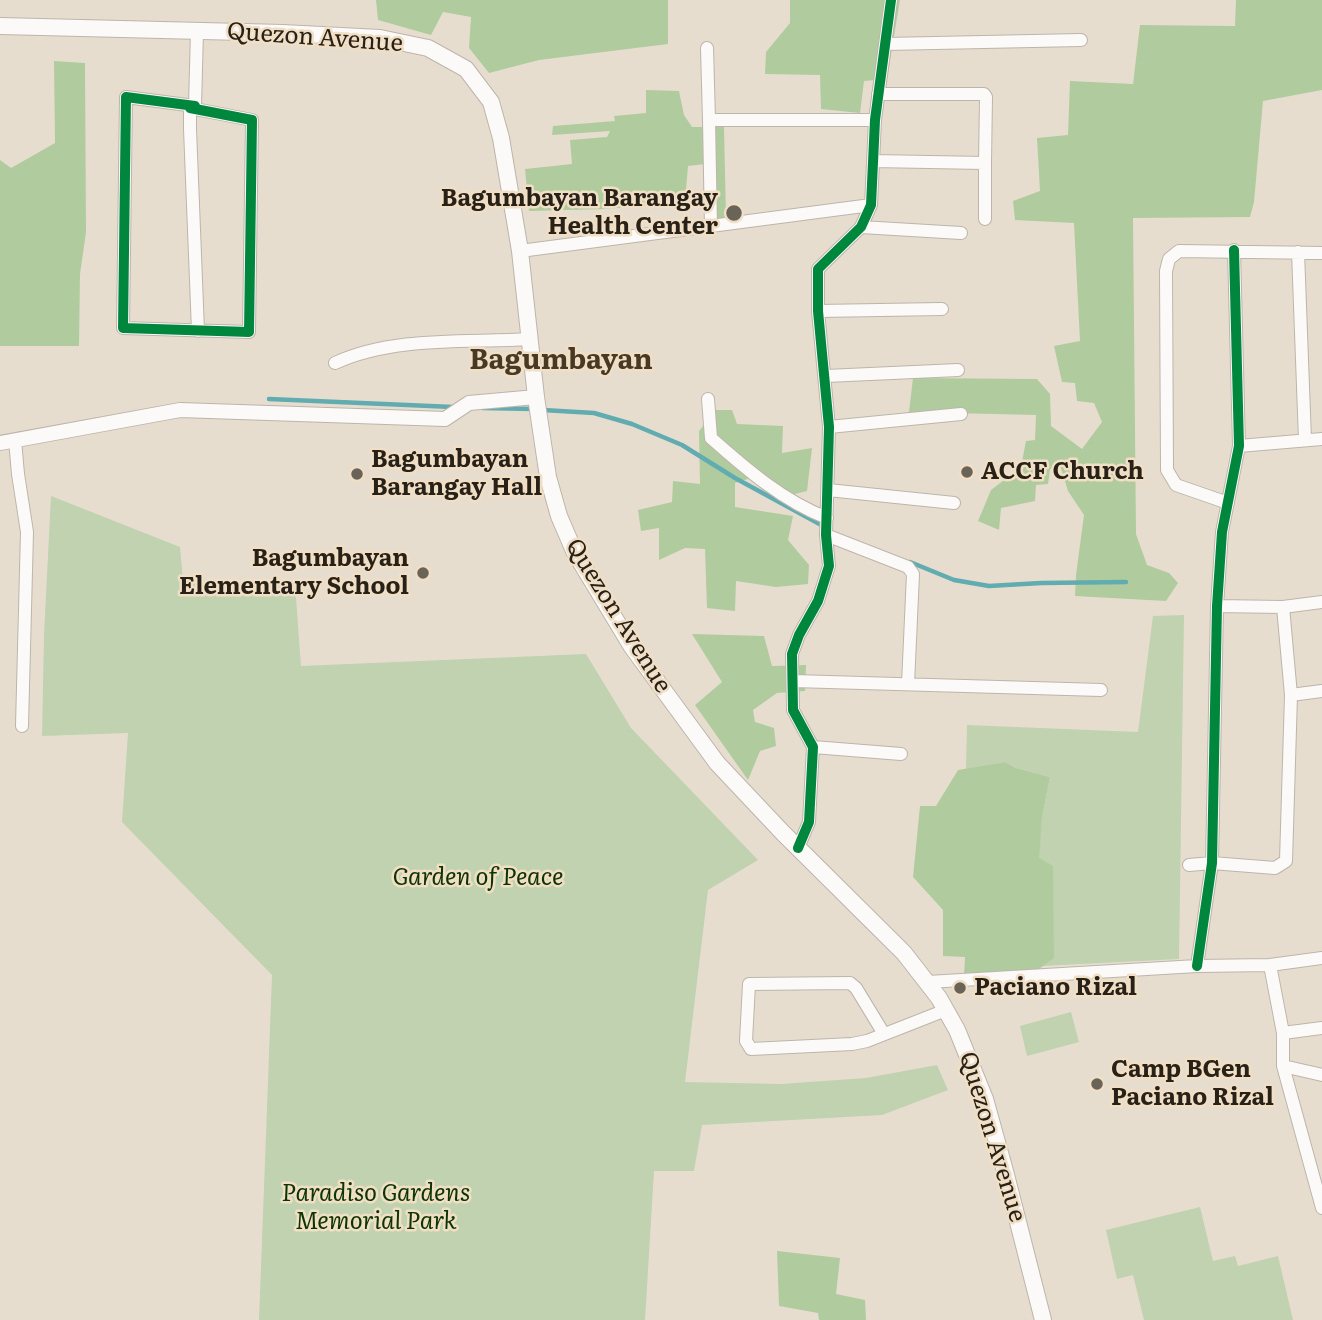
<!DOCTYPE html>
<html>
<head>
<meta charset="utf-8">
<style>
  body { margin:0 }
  canvas { display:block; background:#e6ddcf }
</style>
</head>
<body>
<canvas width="1322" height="1320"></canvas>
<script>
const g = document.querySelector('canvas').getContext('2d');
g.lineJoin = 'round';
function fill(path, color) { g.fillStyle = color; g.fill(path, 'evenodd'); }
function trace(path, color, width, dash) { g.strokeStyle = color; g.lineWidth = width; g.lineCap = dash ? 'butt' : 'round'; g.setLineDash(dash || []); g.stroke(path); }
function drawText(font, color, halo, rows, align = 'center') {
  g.font = font + ' Literata,serif'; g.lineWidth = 5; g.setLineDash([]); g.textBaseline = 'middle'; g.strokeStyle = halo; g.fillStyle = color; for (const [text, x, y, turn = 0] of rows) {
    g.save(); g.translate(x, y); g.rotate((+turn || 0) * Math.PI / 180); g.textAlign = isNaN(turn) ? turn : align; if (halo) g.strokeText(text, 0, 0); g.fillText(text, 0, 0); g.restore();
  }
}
fill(new Path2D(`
  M51,496L180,547L183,580L295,584L301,666L586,654L631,728L758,860L708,890L685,1082L781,1084L866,1078L937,1065L948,1090L882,1115L702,1125L694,1171H654L645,1320H259L272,975L122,822L128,733L42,736L44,635Z
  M1184,615L1179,959L1042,966L1053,957L1038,859L1042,818L1050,777L1016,768L1005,762L966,769L967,725L1138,732L1153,616Z
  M1071,1012L1079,1042L1027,1056L1020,1026Z
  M1200,1207L1213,1261L1235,1256L1238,1266L1278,1256L1293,1320H1144L1133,1275L1117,1279L1106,1230Z`), '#c0d2b0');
fill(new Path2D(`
  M376,0H668V44L539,60L489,73L469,48L471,17L443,12L431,35L378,20Z
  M790,0H900L887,79L864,81L860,113L821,109L820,75L765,74L766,52L790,23Z
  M1236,0H1322V90L1263,101L1254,202L1250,217L1133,218L1136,534L1147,565L1169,573L1178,583L1166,601L1075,596L1076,575L1084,515L1068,491L1061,468L1050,469L1048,484L1036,485L1035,501L1001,508L999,530L978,521L991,490L1021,467L1026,441L1035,440L1036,415L909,412L913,378L1037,379L1050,394L1051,426L1082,449L1102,422L1094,403L1077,401L1075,383L1062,382L1054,346L1080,341L1074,223L1015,220L1013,201L1040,191L1037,138L1068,135L1070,81L1133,84L1140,25L1235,26Z
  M54,61L85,63L86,232L80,274L79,346H0V160L11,168L55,143Z
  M646,90L679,91L684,115L692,127H724L726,218L715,222L713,163L688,166L685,202L606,209L529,211L525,169L572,164L570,140L607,137L610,131L552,135L553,126L615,121L614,116L646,113Z
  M716,410H732L737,424L783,426L782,453L812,448L807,491L787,496L751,478L735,483V507L793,516L788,540L809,565L808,584L776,587L736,581L735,611L707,608L705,549L685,548L659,560V528L641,531L638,510L672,502L673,481L700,484L699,431Z
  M692,634L764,636L772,666L806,665L805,691L777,693L753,710L755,722L774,728L776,746L760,751L748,780L695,705L722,682Z
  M1005,762L1016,768L1050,777L1042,818L1039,858L1053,866L1054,958L1039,969L964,975L965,957L943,956V910L913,877L920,806H936L958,770Z
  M777,1251L840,1258L836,1294L865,1300L866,1320H819L818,1313L779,1306Z`), '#b0cc9e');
trace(new Path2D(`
  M269,399L453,407
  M483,408L534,409
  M543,410L594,413L632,424L682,445L735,478L825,527
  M910,562L954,580L989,586L1041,583L1126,582`), '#61acb0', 4.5);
const minor = new Path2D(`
  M197,31L195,106L190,108V129L198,331
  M886,44L1081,40
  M707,48L709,120
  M190,108L252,120L249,332L123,328L126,97L195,106
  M873,161L985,163L986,97L984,94H878
  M985,219V163
  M711,227L709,120H875
  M861,227L961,233
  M520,251L871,205
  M1298,252L1305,440
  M818,311L942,309
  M335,363C394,336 466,343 529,339
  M826,376L958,370
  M708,399L711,438C746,469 783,501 827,518
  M829,427L961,414
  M15,440L18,474L27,532L22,726
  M1239,446L1322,439
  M828,490L954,503
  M1228,503L1176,485L1167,470L1166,271L1169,259L1179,251L1322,253
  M826,535L908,567L913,574L908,684
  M1217,606L1283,607L1322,602
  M794,681L1101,690
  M1291,695L1322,691
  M813,747L901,754
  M798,848L809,822L813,747L793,710L792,654L799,635L818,601L829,566L826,535L829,427L818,311V269L861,227L871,205L875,120L891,0
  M1189,865L1212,863L1275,868L1286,861L1291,695L1283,607
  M1270,965L1283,1033V1066L1322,1208
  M1197,966L1212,863L1217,606L1222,532L1239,446L1234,250
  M928,982L1197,966L1270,965L1322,958
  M1283,1033L1322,1028
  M884,1034L856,988L850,983L749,984L746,1041L751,1049L852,1044L867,1041L946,1010
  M1283,1066L1322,1075`);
const tertiary = new Path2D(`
  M0,443L180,410L445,419L469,403L536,397`);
const secondary = new Path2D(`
  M0,26L283,33L380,38L428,48L466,69L491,102L501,138L520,251L536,397L548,477L559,516L574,551L632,647L717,763L783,833L904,953L939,998L957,1030L985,1099L1005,1171L1043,1320`);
trace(minor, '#bdb5ab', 14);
trace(tertiary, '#bdb5ab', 16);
trace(secondary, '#bdb5ab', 18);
trace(minor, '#fbfaf8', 12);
trace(tertiary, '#fbfaf8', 14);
trace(secondary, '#fbfaf8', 16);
trace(new Path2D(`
  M190,108L252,120L249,332L123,328L126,97L195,106
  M798,848L809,822L813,747L793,710L792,654L799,635L818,601L829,566L826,535L829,427L818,311V269L861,227L871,205L875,120L891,0
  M1197,966L1212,863L1217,606L1222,532L1239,446L1234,250`), '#00873e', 10);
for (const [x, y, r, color] of [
  [734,213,9,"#6a6358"],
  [967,472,7,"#6a6358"],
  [357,474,7,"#6a6358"],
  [423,573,7,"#6a6358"],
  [960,988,7,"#6a6358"],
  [1097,1084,7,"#6a6358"]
]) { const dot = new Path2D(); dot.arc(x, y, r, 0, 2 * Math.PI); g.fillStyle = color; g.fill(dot); trace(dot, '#f0dec5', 2.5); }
drawText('24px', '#282118', '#f0dec5', [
  ["Quezon Avenue",315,38,4],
  ["Quezon Avenue",618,616,58],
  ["Quezon Avenue",992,1137,73]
]);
drawText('bold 24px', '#282118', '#f0dec5', [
  ["Bagumbayan Barangay",718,199,"right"],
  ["Health Center",718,227,"right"],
  ["Bagumbayan",371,460],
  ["Barangay Hall",371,488],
  ["ACCF Church",981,472],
  ["Bagumbayan",409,559,"right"],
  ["Elementary School",409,587,"right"],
  ["Paciano Rizal",974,988],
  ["Camp BGen",1111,1070],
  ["Paciano Rizal",1111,1098]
], 'left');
drawText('italic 24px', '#0c3501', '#f0dec5', [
  ["Garden of Peace",478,878],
  ["Paradiso Gardens",376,1194],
  ["Memorial Park",376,1222]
]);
drawText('bold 28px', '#473924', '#f0dec5', [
  ["Bagumbayan",561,361]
]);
</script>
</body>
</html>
